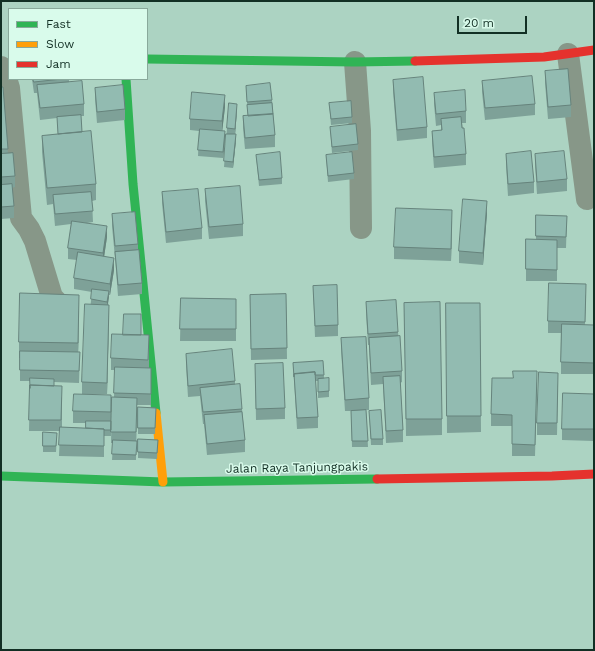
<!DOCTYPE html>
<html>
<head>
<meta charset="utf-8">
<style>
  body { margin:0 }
  #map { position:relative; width:595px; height:651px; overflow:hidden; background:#acd3c2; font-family:"Work Sans",sans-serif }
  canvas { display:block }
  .frame { position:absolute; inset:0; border:2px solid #122f24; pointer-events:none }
  .legend { position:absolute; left:8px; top:8px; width:140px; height:72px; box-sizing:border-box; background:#d9fbeb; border:1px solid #89a99b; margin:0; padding:5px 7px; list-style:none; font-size:12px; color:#122f24 }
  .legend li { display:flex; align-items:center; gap:8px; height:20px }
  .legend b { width:20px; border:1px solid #89a99b }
  .scale { position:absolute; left:457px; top:16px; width:70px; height:18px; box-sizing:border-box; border:2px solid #122f24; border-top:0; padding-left:5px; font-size:12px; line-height:14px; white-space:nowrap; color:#122f24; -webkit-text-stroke:3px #d9fbeb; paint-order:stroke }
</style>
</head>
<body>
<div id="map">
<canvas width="595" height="651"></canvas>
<div class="frame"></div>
<ul class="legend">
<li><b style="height:5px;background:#30b455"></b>Fast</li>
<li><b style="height:5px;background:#ff9f0a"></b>Slow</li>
<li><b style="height:5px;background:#e5322d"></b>Jam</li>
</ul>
<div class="scale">20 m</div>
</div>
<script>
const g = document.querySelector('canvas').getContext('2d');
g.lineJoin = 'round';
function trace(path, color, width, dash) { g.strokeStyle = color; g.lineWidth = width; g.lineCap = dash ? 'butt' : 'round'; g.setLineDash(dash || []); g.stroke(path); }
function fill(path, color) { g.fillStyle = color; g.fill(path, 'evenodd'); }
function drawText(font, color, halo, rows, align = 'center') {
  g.font = font + ' "Work Sans",sans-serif'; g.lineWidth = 3; g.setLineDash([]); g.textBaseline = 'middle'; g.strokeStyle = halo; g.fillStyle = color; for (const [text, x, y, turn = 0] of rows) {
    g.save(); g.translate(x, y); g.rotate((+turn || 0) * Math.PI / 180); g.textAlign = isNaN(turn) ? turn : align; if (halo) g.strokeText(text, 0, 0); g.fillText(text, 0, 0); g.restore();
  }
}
trace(new Path2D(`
  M568,54L587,199
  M355,62L360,131L361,228
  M1,67L5,75L9,88L21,218L29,229L35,241L52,297L63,308`), '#879788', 22);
trace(new Path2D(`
  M147,59L355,62L415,61
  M126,79L133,184L156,413
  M1,476L163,482L377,479`), '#30b455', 9);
trace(new Path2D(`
  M156,413L163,482`), '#ff9f0a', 9);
trace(new Path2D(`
  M415,61L544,57L594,50
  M377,479L552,476L594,474`), '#e5322d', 9);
fill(new Path2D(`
  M545,71L571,105V117L548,119L545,83Z
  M32,79H69V82L84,104V116H81L82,132L96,184V200L92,201L93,222L87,223L107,237L104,257L114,270L110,295H109L108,305L109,316L107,394H82V382L92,292L74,289V278L77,260L68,259V248L71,224L55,226L53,204L47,205L42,152V136L58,134L57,118L40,120L37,93H34Z
  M393,80L427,127V138L397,141L393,91Z
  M482,81L535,104V115L485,120L482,92Z
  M246,86L272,100L275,135V147L245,149L243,128V116H248Z
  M1,87L8,153L15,176V187L12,188L14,206V218L1,219Z
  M95,88L125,109V120L97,123L95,99Z
  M434,93L466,111V123H462L466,154V165L434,168L432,142V131L441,130V125L436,126L434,104Z
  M329,103L352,117V123L331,125Z
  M225,107L222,131L225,137L223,158L198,156L199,131L190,130V119Z
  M237,110L235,134L236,140L233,168L224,167L227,128Z
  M330,127L358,144V150L332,153Z
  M506,154L534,182V193L508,196L506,165Z
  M535,154L567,179V191L537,194L535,165Z
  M256,155L282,178V184L259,186Z
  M326,155L354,173V179L328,182Z
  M205,189L243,224V236L209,239L205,201Z
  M162,192L202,228V239L166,243L162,203Z
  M487,213L483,265L459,263V251Z
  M112,214L138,244V251L142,283V294L118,296L115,257V258L112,226Z
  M536,215L567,216L566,248H557V281H526V239H536Z
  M452,221L451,261L394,259V247Z
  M313,286L338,325V336L315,337Z
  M286,294L287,359L251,360L250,295Z
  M586,295L585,325H594V374H561V333H548V321Z
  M181,298L236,299V341H180Z
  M366,302L398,332L402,371V382L400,383L403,430V442L386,443L383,384L371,385L369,345H368L366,313Z
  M404,303L442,419V435L406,436Z
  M446,303H480L481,432L447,433Z
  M79,311L78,352H80L79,383L54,382V386L62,398V427L86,428V423H73V411L111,395V436H104V457L59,456L60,431H29L30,381H20V358H19V342Z
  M141,335H149V368H151V405H137L136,460H112L113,443H111L112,397H114L115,370H111V358Z
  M341,338L369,398V410H366L368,447H352L351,411H345L341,349Z
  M186,354L235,381V385L242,409L245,440V452L207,455L204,424H203L200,396L188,397L186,365Z
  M323,361L324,378L329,391V397L318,398V381H315L318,417V428L297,429L293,363Z
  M255,364L285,408V419L256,420Z
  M537,382L535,456H512V426H491V414Z
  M558,384L557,435H537V423Z
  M594,394V441L562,440V429Z
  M138,407L156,408L155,434H138Z
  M369,411L383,439V445H371Z
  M43,432L57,433L56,452H43Z
  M138,439L158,440L157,459L138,458Z`), '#7ea198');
fill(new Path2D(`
  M225,95V107L222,133V121Z
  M237,104V110L235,135V129Z
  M225,131V137L223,158V152Z
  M236,134V140L233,168V162Z
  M487,201V213L483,265V253Z
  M452,210V221L451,261V249Z
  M107,226V237L103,264V253Z
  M114,258V270L110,295V284Z
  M109,291V297L107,308V302Z
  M79,295V311L78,359V343Z
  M109,305V316L107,394V383Z`), '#66837c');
const building = new Path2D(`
  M568,69L571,105L548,107L545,71Z
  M532,76L535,104L485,108L482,81Z
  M423,77L427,127L397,130L393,80Z
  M33,79H62L34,82Z
  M82,81L84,104L40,108L37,85Z
  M270,83L272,100L247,102L246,86Z
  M123,85L125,109L97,112L95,88Z
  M1,87H3L8,149H1Z
  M465,90L466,111L436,114L434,93Z
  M192,92L225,95L222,121L190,119Z
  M351,101L352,117L331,119L329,103Z
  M229,103L237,104L235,129L227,128Z
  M272,103L273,114L248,116L247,105Z
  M273,114L275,135L245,138L243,116Z
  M81,115L82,132L58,134L57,117Z
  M461,117L462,128H464L466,154L434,157L432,131L442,130L441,119Z
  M356,124L358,144L332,147L330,127Z
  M200,129L225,131L223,152L198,150Z
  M91,131L96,184L47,188L42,136Z
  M226,134H236L233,162L224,161Z
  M531,151L534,182L508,184L506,154Z
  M564,151L567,179L537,182L535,154Z
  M280,152L282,178L259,180L256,155Z
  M352,152L354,173L328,176L326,155Z
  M13,153L15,176L1,177V154Z
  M12,184L14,206L1,207V185Z
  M240,186L243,224L209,227L205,189Z
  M198,189L202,228L166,232L162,192Z
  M91,192L93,211L55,214L53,195Z
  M463,199L487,201L483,253L459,251Z
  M396,208L452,210L451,249L394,247Z
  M135,212L138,244L115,246L112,214Z
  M536,215L567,216L566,237L536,236Z
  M72,221L107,226L103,253L68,248Z
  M526,239L557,240V270L526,269Z
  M139,250L142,283L118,285L115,252Z
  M78,252L114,258L110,284L74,278Z
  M549,283L586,284L585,322L548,321Z
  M337,285L338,325L315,326L313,286Z
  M92,289L109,291L107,302L91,299Z
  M20,293L79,295L78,343L19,342Z
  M286,294L287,348L251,349L250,295Z
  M181,298L236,299V329H180Z
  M396,300L398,332L368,334L366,302Z
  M440,302L442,419H406L404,303Z
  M446,303H480L481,416H447Z
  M85,304L109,305L107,383L82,382Z
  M124,314H141V335H123Z
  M562,324L594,325V363L561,362Z
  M112,334L149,335L148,360L111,358Z
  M400,336L402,371L371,373L369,338Z
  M366,337L369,398L345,400L341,338Z
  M232,349L235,381L188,386L186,354Z
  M20,351L80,352L79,371L20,370Z
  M323,361L324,375H315V372L294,374V377L293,363Z
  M283,363L285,408L256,409L255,364Z
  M115,367L151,368V394L114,393Z
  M513,371H537L535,445L512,444V415L491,414L492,378H513Z
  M315,372L318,417L297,418L294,374Z
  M539,372L558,373L557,423H537Z
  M400,376L403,430L386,431L383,377Z
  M30,378L54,379V386L30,385V388Z
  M329,378V391L318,392V379Z
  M240,384L242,409L203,412L200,388Z
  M30,385L62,386L61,420H29Z
  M563,393L594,394V429H562Z
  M74,394L111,395V412L73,411Z
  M112,397L137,398L136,432H111Z
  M138,407L156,408L155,428H138Z
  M366,410L368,441H352L351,411Z
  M381,410L383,439H371L369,411Z
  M242,412L245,440L207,444L204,415Z
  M86,421H111V430H104V429L86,428Z
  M60,427L104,429V446L59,445Z
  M43,432L57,433L56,446H43Z
  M138,439L158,440L157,453L138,452Z
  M113,440L137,441L136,455L112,454Z`);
fill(building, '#92bbb1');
trace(building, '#66837c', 1);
drawText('12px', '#122f24', '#d9fbeb', [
  ["Jalan Raya Tanjungpakis",297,468,-1]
]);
</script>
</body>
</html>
